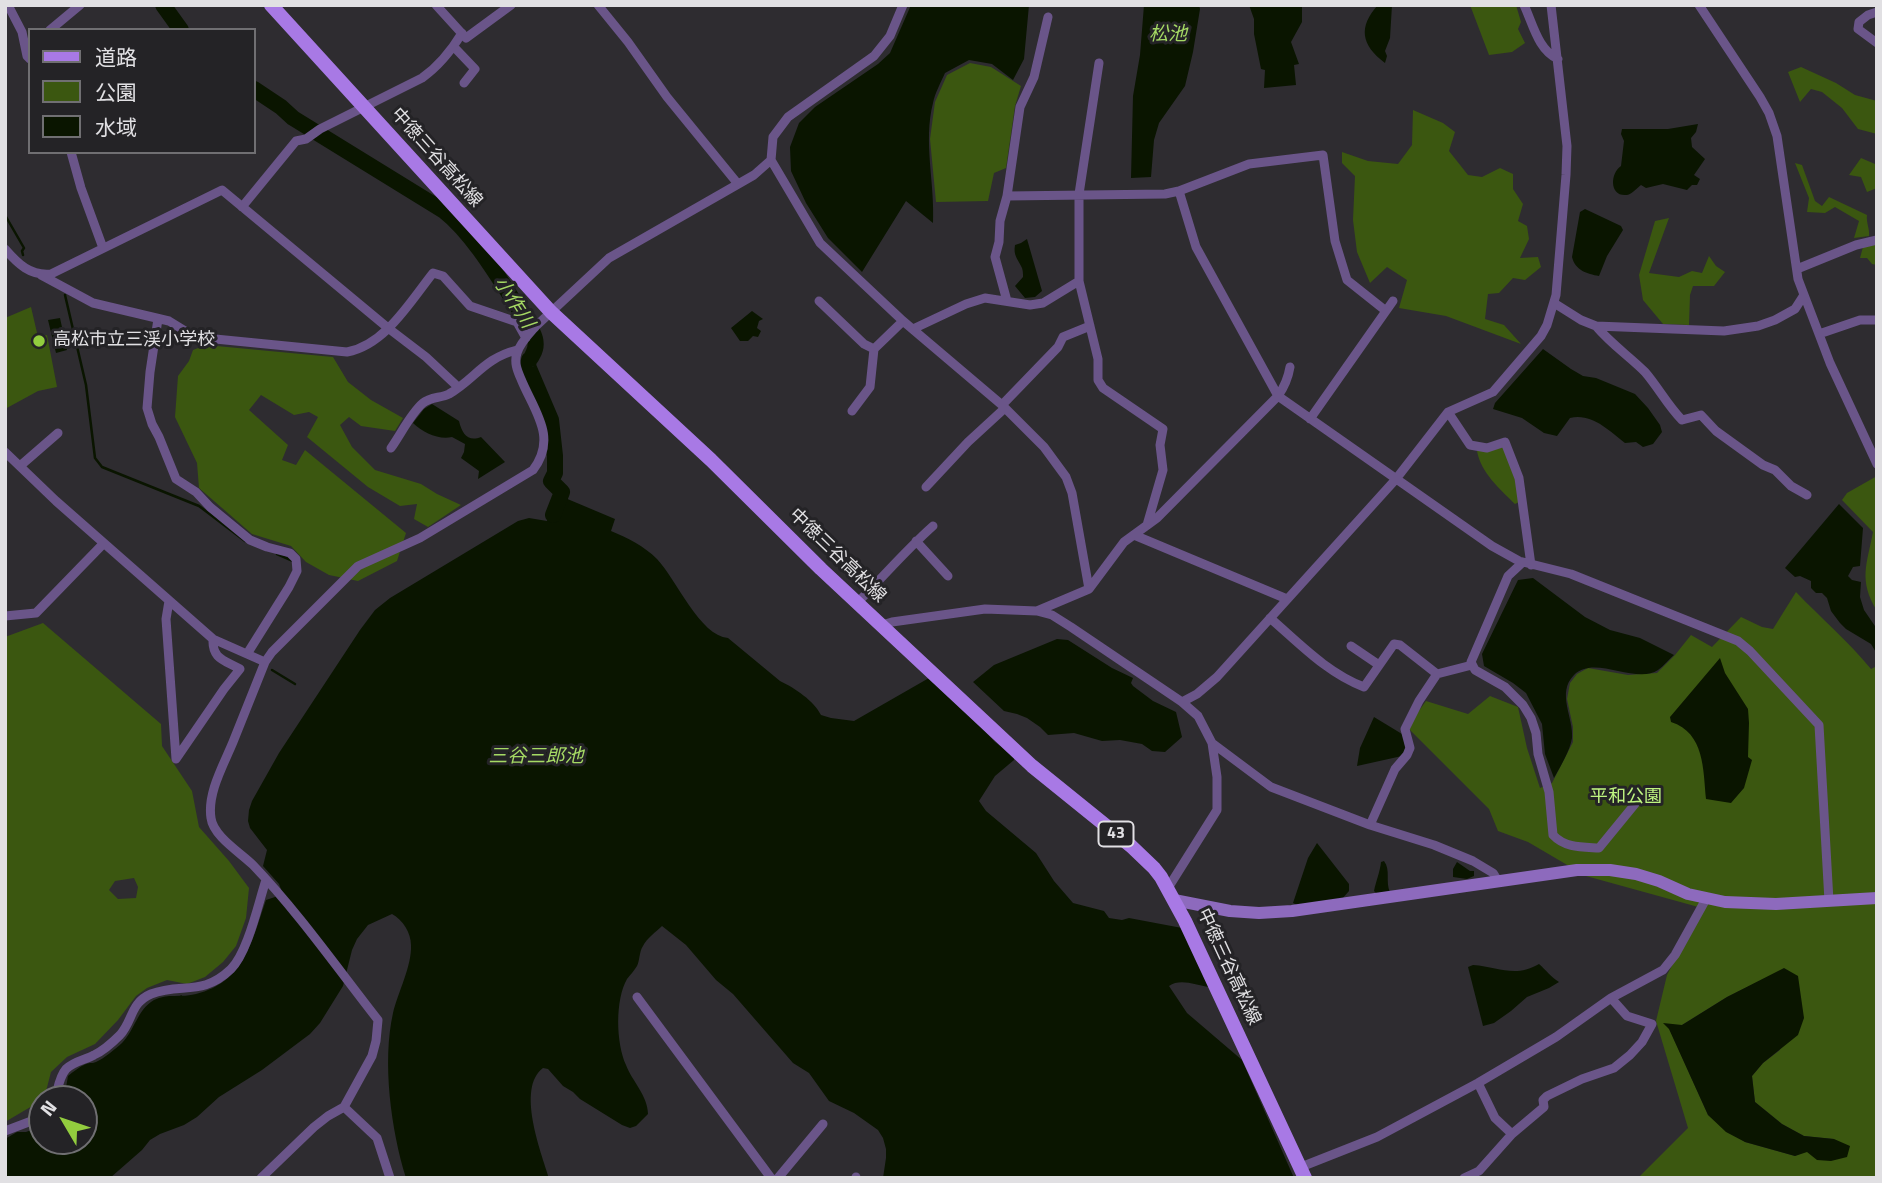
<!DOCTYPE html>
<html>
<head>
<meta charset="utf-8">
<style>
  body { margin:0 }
  #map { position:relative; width:1882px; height:1183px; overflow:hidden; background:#2e2c30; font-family:"Titillium Web","Noto Sans JP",sans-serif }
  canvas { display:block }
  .frame { position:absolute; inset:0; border:7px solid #e1e0e3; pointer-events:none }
  .legend { position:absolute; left:28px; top:28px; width:228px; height:126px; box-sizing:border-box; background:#242326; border:2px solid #706f72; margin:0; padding:9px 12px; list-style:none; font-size:21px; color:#e1e0e3 }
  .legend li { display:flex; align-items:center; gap:14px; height:35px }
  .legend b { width:35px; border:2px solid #706f72 }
  .north { position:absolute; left:28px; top:1085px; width:70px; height:70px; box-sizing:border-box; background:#242326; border:2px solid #706f72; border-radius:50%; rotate:309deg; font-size:19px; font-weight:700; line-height:28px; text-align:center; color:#e1e0e3 }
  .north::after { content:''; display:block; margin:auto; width:24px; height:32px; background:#92cd3e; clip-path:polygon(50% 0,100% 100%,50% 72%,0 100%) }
</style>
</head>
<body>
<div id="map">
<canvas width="1882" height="1183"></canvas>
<div class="frame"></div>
<ul class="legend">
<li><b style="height:9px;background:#a879e5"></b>道路</li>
<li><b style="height:19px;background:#3b5710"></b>公園</li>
<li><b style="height:19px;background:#0a1500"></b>水域</li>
</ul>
<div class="north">N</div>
</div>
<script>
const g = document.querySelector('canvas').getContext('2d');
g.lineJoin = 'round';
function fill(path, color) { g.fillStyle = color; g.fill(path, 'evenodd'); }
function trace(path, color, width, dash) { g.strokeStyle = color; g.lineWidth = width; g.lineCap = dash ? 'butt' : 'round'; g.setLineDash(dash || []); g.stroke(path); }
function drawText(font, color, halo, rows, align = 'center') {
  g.font = font + ' "Titillium Web","Noto Sans JP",sans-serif'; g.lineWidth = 6; g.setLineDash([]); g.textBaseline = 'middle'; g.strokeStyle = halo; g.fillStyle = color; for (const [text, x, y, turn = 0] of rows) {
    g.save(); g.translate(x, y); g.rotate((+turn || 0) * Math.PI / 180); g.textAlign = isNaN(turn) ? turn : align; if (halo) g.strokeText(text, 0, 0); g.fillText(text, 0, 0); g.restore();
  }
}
fill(new Path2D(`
  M1470,5H1516L1521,22L1518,29L1525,43L1512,52L1489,55Z
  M970,63L991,67L1021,86L1015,106L1006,168L994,173L988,201L936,202L930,139L935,102L947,75Z
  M1801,67L1836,83L1855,95L1877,101V134L1858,129L1842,108L1822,92L1811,89L1800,102L1788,72Z
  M1413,110L1443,123L1455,132L1449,151L1468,175L1482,177L1500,168L1513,174V189L1523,204L1518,221L1527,226L1529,239L1520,258L1538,257L1541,267L1525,280L1513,278L1499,293L1488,294L1485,319L1504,325L1521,344L1446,316L1399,308L1407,280L1387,267L1370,283L1357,252L1353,220L1355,176L1342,163V152L1368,161L1398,164L1412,145Z
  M1861,158L1875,164L1877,168V188L1867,192L1861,177L1849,175Z
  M1795,163L1802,165L1815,201L1822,206L1829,197L1867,215C1866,223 1870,229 1869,236L1854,238L1859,221L1835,207L1825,213L1807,212L1809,198Z
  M1669,218L1649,273L1679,277L1692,271L1702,273L1709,256L1716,266L1725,272L1714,286H1693L1690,295L1689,325L1663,324L1643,300L1639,275L1655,221Z
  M1877,243V265L1872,264L1867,258H1860L1863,247Z
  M31,307L38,337L47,335L57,387L38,391L5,409V318Z
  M206,345L333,357L348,382L371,400L403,418L395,431L361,426L349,417L340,425L352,447L375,470L421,484L437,494L461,505L428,527L414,519L417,504L400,506L368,487L307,437L318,417L309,412L294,415L261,395L249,410L288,445L282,460L296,465L305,450L406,533L397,561L358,581L329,575L306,562L291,546L252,534L199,488L197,463L175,417L178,376L189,361L193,350Z
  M1504,446L1517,479L1519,502L1515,504C1500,489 1481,473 1477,451L1490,450Z
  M1877,476V611C1858,580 1867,564 1873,532L1842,500L1847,493Z
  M1796,592C1821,618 1848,641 1871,669L1877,666V1178H1638L1688,1128L1656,1021L1667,975L1702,908L1586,876L1528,842L1498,831L1489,809L1407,727L1426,701L1468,714L1490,696L1518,707L1527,748L1540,788L1552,783L1573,742V727L1567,699L1570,683L1577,674L1588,668L1628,675L1657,673L1675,655L1691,635L1712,647L1741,617L1762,627L1773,629ZM1784,969L1780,1050L1763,1063L1752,1076L1755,1102L1782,1124L1804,1136L1834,1139L1795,1156L1745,1142L1708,1115L1669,1028L1682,1025L1727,997Z
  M43,623L161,724L162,746L192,791L199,827L229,861L249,888L246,918L236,946L223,962L205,977L187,984L167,980L147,988L136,996L118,1020L95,1044L67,1057L51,1072L44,1099L5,1122V637ZM134,878L138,887L136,898L118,899L109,890L115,881Z`), '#3b5710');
fill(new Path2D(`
  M911,5H1029L1024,59L1013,80L992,64L969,60L945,73C941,82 935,93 933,103C923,142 935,183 933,223L906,201L862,272L828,238L806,203L791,171L790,147L799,123L815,107L878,64L890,53Z
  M1144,5H1199L1200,9L1193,52L1185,86L1159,123L1154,140L1151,177L1131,178L1133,96L1140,55Z
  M1249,5H1302V22L1291,42L1299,64L1294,65L1296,85L1264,88L1265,70L1261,69L1254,34V19Z
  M1378,5H1392L1390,38L1385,51L1387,56L1385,63C1361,45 1358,27 1378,5Z
  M1698,124L1696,132L1691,138L1692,147L1705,159L1694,175L1700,179L1697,185H1692L1687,190L1663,184L1646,188L1641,185C1637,188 1632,194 1627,195C1609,197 1610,173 1621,166L1624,141L1621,134L1622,129H1668Z
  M1585,209L1621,226L1623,230L1607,256L1599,276C1587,274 1575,270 1572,257L1580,212Z
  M1027,239L1042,291L1035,297L1025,298L1015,286L1023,277C1023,274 1023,271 1022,268C1018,259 1013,256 1015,245L1021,243Z
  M752,311L763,319L759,321L757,328L761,331L758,337L753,336L748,341H740L731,328Z
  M60,318L67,350L56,353L48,320Z
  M1543,349L1571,369L1583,376L1596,378L1635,394L1648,408L1660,425L1662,432L1653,444L1643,447L1636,442L1625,443C1608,430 1592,413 1570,418L1557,436L1544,433L1522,418L1493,409L1495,403Z
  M432,404L459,421C462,434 468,442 481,437L505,462L478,479L479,471L461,458L464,452L465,444L452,437C439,440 423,433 413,423L424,409Z
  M558,495L615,519L611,531C628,538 644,546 657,559C676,579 700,636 728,638L780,681C795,688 814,701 821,715L831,718L854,721L929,678L977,723L995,742L1014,756V760L995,776L979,801L986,811L1036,853L1054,881L1073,903L1104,911L1109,918L1122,920L1129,918L1182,928L1209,987C1196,985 1180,978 1169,986L1187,1013L1242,1060L1294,1178H883L886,1158V1149L883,1138L878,1130L854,1113L829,1101L809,1073L793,1063L733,994L716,980L686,945L662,926C656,932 647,938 643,946C639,952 640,960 637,966C634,971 630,975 627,979C615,1000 616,1043 626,1065C632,1081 648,1096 648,1114L636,1126L630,1128L622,1125L580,1099L573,1092L563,1086L548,1069L543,1068C516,1088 541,1152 549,1178H406C391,1130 382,1062 393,1013C398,992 412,966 411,945C411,933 403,920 392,914L368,925L357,939L352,950L343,986L320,1023L310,1034L262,1070L219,1097L197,1117L184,1125L160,1134L150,1140L142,1150L110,1178H5V1139L17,1132H26L42,1126V1141H84V1099H64L68,1076C73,1072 79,1067 86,1064C91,1062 91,1064 96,1062C105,1058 115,1049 122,1043C135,1030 137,1010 154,1000C167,993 182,998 196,994C245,982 252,940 266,900L275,897L282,892L279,884L263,866L267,850L250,828L248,821L249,810L252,801L279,753L360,630L375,610L390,598L518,521L529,518L547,521Z
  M1839,504L1863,528L1860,566L1853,567L1848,576L1852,580L1861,582L1860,597L1864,610L1877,629V654L1871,644L1846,629L1840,623L1831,611L1827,598L1822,593H1816L1811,588V581L1800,576L1795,577L1785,568Z
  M1533,578L1585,617L1610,630L1640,638L1674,655C1669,659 1664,666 1658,670C1636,685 1594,654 1574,675C1556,693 1574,718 1572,738C1570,751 1560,767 1554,778L1545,754L1542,724L1526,693L1513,683L1484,666L1482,654L1518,580Z
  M1057,639L1068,640L1112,668L1133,678L1131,683L1133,686L1153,701L1176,712L1182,737L1165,752L1152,751L1142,744L1120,740L1102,741L1074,733L1048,735L1040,727L1027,718L1017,714L1004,711L973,682L994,665Z
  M1720,658L1725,673L1748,709L1749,723L1748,757L1752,760L1744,788L1731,803L1706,799C1703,770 1705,733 1671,722L1670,717Z
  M1374,717L1402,734C1405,743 1407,748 1402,756L1357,766L1360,748Z
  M1317,843L1349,884V891L1342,899L1301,907L1293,903L1308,858Z
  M1384,861C1391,870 1385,882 1390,892L1377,894L1374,891C1376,881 1380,872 1381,862Z
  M1457,862L1470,871H1474V876L1467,879L1453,877V869Z
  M1539,964C1546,970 1551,977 1559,982L1549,988L1527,997L1511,1011L1494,1023L1483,1026L1468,967L1473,965C1499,967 1515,978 1539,964Z
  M1784,968L1798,976L1804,1018L1798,1035L1763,1063L1752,1076L1755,1102L1782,1124L1804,1136L1834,1139L1850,1146L1847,1157L1831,1161L1817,1160L1807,1152L1795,1156L1745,1142L1726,1132L1708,1115L1669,1029L1663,1023L1682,1025L1727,997Z`), '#0a1500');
trace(new Path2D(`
  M5,215L24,248L22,251L23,255
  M65,295L86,385L95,458L102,467L199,506L245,541
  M277,554L293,561
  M272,670L295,684`), '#0a1500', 2.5);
trace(new Path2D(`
  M163,5L181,30
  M254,89L281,107L293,118L444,211C476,236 505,289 528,323C534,334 539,343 533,354C528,365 530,354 528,366L551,420L555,456V473L551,481L562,492L553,515`), '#0a1500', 16);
trace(new Path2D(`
  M8,5L22,32L27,56L30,59
  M436,5L466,38L511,5
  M598,5L628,42L667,97L738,184
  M903,5L890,36L874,56L788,117L773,137L771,160L820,243L903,321L1002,405L1044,447L1066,477L1072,493L1089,589
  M1524,5C1533,24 1538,50 1558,59
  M1699,5L1760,97L1769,113L1777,136L1798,279L1830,363L1877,464
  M1877,12L1868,15L1859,22L1858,29L1877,43
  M50,30L80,5
  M454,47L475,69L464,83
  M1099,63L1079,194V281L1098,359V380L1103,388L1163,429L1160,445L1163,470L1147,525
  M71,152L81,188L103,248
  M1179,191L1196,247L1278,396C1285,386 1288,379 1290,367
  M1007,196L1165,194L1179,191L1249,164L1323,155L1335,241L1347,280L1386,311
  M242,207L296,141L306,139L320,129L422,78C439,66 451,51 462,33
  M5,249C18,264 30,276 51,274L222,190L388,328L426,357L458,387
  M1797,269L1856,245L1877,240
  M41,275L93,303L169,321L195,337L347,352C385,345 410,302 433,273L443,276L470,306L517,322L526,338
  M819,301L864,344L874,349
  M1007,301L995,257L999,242L1000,221L1007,196L1020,107L1034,77L1048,17
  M1554,303L1581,320L1596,326L1724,331L1758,326L1775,320L1795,309L1804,295
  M158,319L150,372L147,408L152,424L159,437L176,479L196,492L210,507L250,540L267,547L290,553L296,559L297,571L289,587L247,654
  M1596,326C1611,344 1629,356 1645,372C1658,387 1668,406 1682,420L1701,415L1716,431L1763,465L1775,470L1791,486L1807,495
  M913,329L966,304L985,298L1030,305L1043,303L1079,281
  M1819,334L1860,320H1877
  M1002,405L1058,347L1063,337L1090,326
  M852,411L870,387L874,349L903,321
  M1448,412L1470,445L1487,448L1505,442L1519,478L1531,565
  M1310,419L1393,301
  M391,448C401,434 411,413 423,403C430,397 441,398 449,394C475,379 484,358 517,350
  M5,452L56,501L213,639L265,662
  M20,466L58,433
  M926,487L968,442L1005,408
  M1134,535L1287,599
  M916,541L948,576
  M1523,562L1508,576L1471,662L1475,670L1505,687L1523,705L1531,718L1536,733L1538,754L1549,792L1553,835C1565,848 1582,847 1599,848L1635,804
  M169,601L166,619L176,759L224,689L240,669C224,660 212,659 213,639
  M857,603C883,577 906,550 933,526
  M1037,611L1089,589L1124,542L1157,518L1278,396L1492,546L1519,561L1571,574L1738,641L1750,651L1819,725L1829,901
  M5,616L36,613L104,543
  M1270,618C1299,643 1327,673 1364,687L1394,644L1400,645L1437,674L1472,665
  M882,625L892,622L985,609L1037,611L1052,615L1071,627L1182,702L1198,716L1212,743L1217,777V810L1168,888
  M1351,646L1379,665
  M1182,702L1197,694L1217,677L1396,479L1448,412L1493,392L1541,336L1547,325L1556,295L1566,175L1567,146L1551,5
  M1212,743L1271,787L1370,825L1434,845L1473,861L1493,873L1498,881
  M1370,825L1395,769L1407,755L1410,748L1405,729L1419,701L1437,674
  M637,997L771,1178
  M55,1099C58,1089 59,1077 66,1069C74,1061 85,1060 94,1055C103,1051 113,1042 120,1035C133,1021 130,1003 151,994C181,982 202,997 231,969C248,952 258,904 266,880
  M344,1107L377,1138L390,1178
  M5,1131L42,1117
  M1512,1134L1544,1107L1543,1100L1547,1096L1582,1079L1614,1068L1630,1055L1642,1042L1652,1024L1627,1016L1611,998
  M1301,1167L1377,1137L1478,1083L1556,1037L1611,998L1663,970L1675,955L1706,899
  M261,1178L314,1127L328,1116L344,1107L372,1056L376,1041L378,1020C338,969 298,912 253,865C241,853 213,836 211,818C207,793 224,764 233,742C244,715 254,689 265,662L272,652L358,566L420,538L533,470C558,437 534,411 521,379C517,370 514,362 517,353C520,343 529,334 536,326L609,258L754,175L771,160
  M778,1178L823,1124
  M856,1178V1177
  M1464,1178L1479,1171L1512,1134L1495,1118L1478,1083`), '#6a5589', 9);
trace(new Path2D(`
  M1174,900L1230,911L1259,913L1292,911L1577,870H1610L1636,874L1659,881L1688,894L1725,902L1776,904L1877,898`), '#8d6abd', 12);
trace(new Path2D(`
  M271,5L551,312L711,460L821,569L1032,766L1131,846L1154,868L1161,877L1185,921L1305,1178`), '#a879e5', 14);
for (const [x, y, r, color] of [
  [39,341,7,"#92cd3e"]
]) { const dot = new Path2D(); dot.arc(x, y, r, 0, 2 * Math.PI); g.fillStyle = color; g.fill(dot); trace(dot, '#242326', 2.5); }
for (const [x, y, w] of [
  [1116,834,35]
]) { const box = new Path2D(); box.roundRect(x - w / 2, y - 12.5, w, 25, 5); g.fillStyle = '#242326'; g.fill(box); trace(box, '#e1e0e3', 2); }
drawText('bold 16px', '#e1e0e3', null, [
  ["43",1116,834]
]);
drawText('18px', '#e1e0e3', '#242326', [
  ["中徳三谷高松線",436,158,48],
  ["中徳三谷高松線",837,556,44],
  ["中徳三谷高松線",1228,967,65]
]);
drawText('18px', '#e1e0e3', '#242326', [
  ["高松市立三渓小学校",53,341]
], 'left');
drawText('18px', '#bff580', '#242326', [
  ["平和公園",1626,798]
]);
drawText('italic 19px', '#a5d964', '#242326', [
  ["松池",1168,35],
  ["小作川",513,303,57],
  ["三谷三郎池",536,757]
]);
</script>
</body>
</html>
